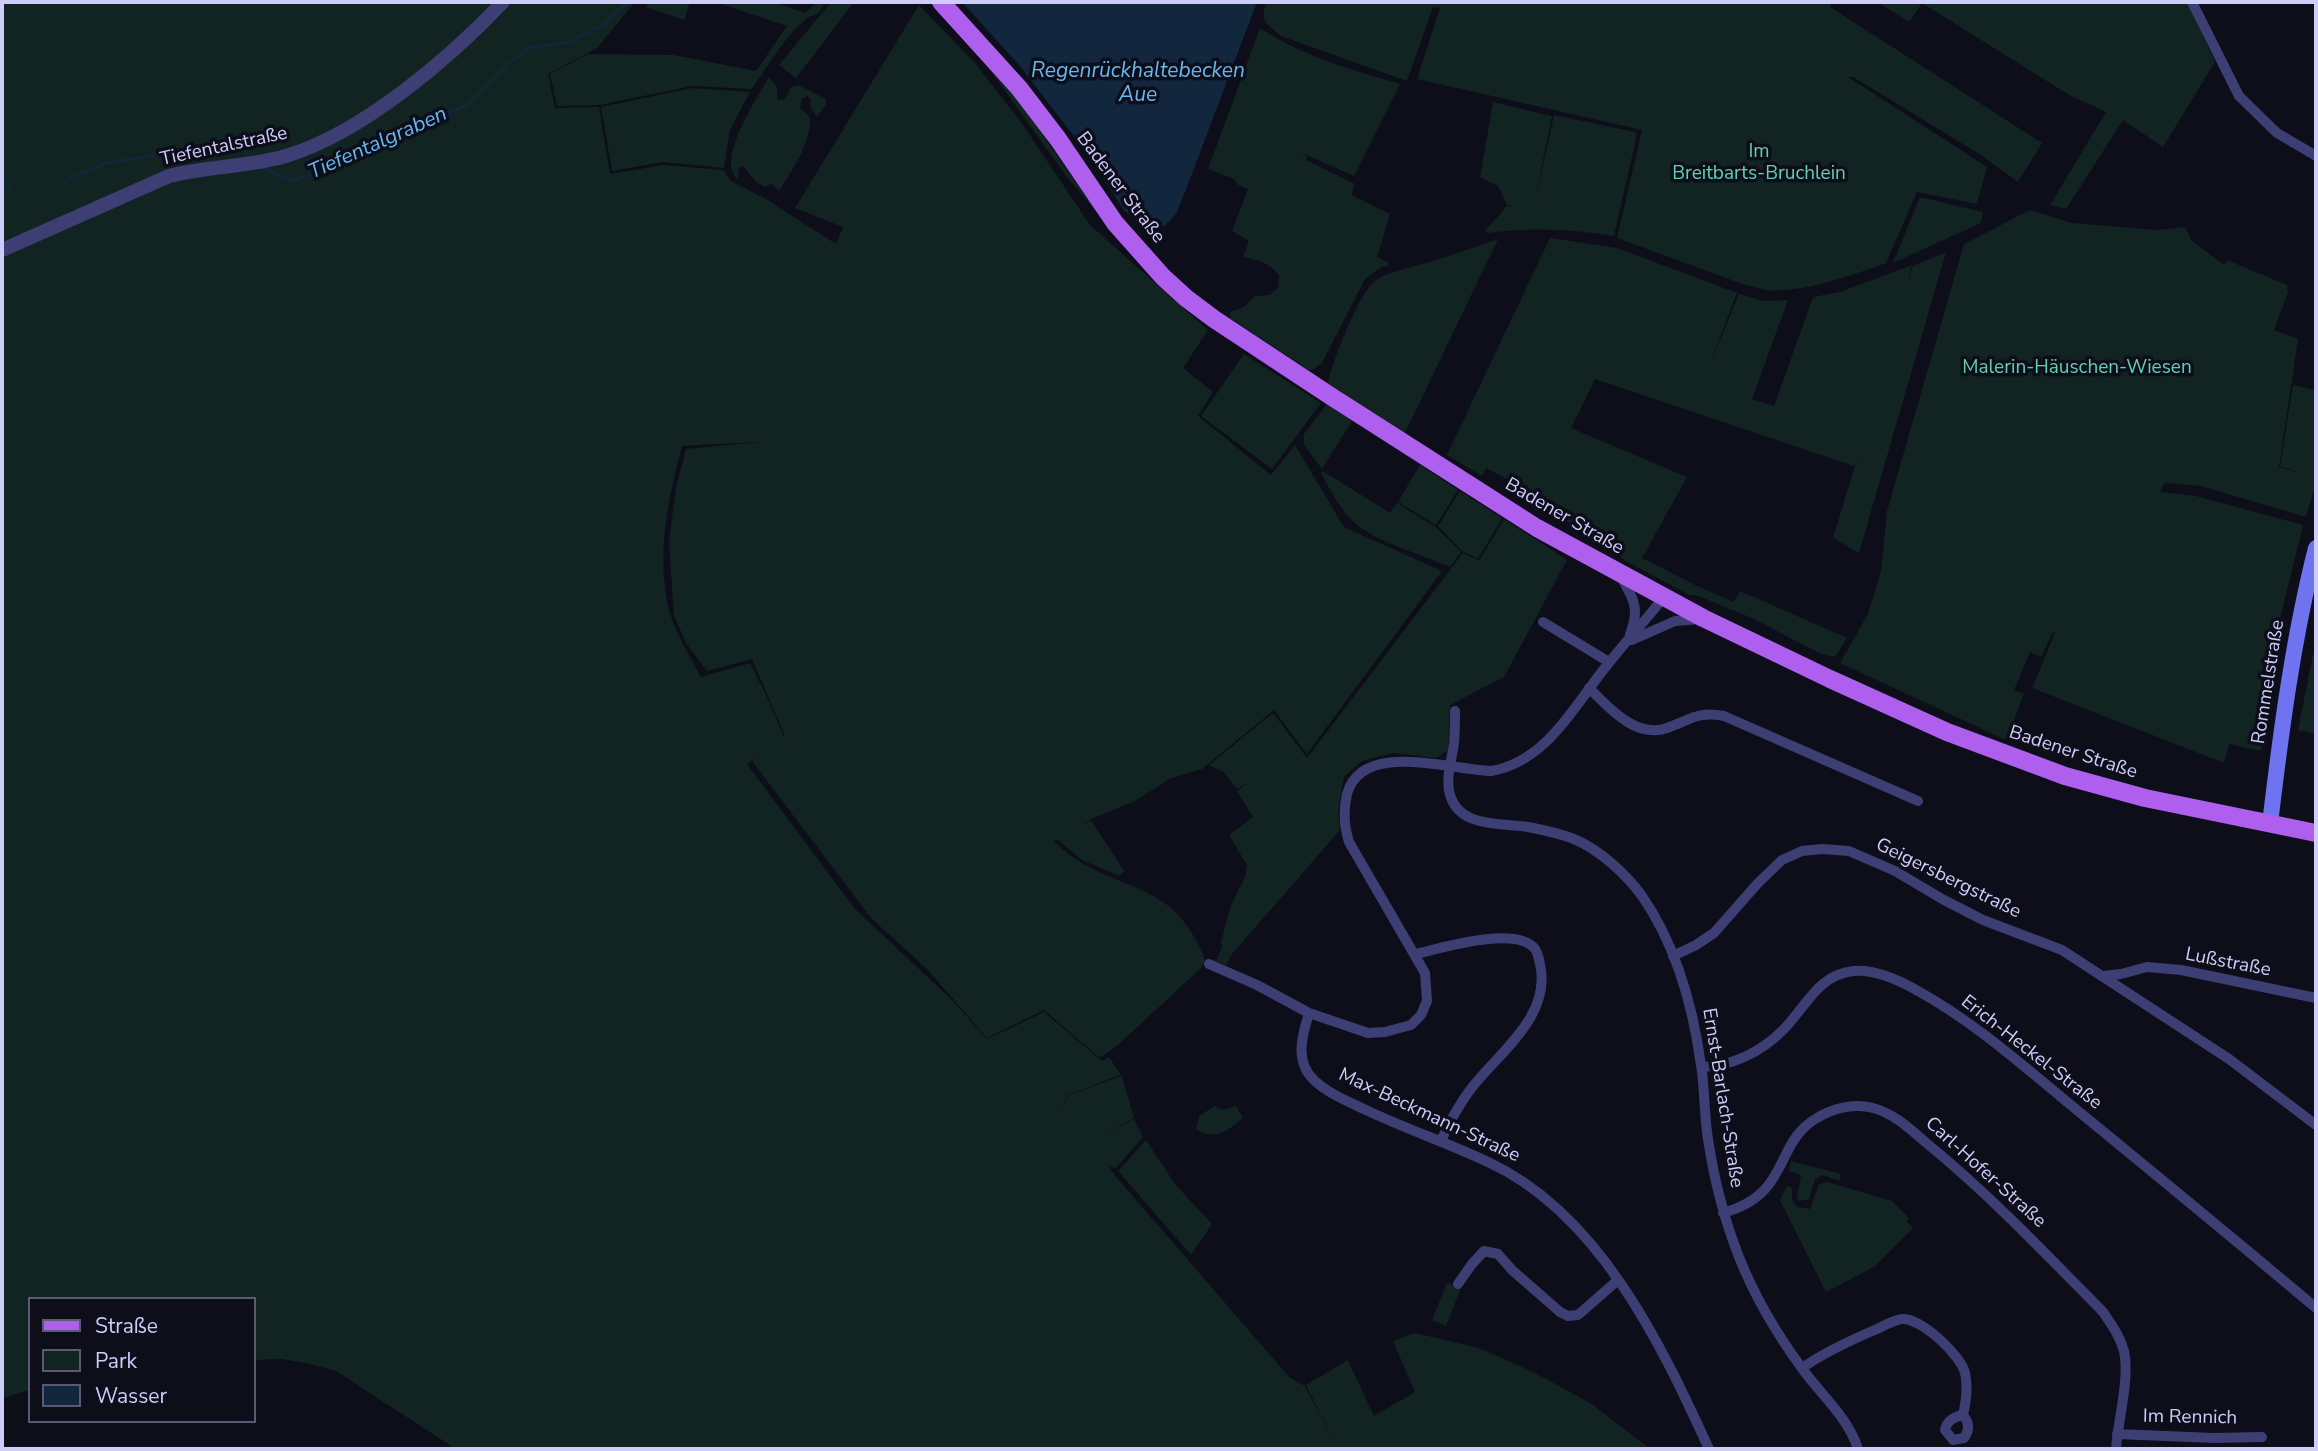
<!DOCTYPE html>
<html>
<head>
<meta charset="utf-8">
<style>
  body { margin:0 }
  #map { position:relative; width:2318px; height:1451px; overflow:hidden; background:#0e0d1a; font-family:"Nunito Sans",sans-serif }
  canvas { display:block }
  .frame { position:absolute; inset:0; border:4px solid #ceccf9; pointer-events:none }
  .legend { position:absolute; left:28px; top:1297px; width:228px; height:126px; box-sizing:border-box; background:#0e0d1a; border:2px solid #5b5973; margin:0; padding:9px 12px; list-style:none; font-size:21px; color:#ceccf9 }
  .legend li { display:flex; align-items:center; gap:14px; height:35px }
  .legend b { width:35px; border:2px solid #5b5973 }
</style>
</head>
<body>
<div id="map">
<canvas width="2318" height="1451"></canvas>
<div class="frame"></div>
<ul class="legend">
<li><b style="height:9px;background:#af5fed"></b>Straße</li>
<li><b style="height:19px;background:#112422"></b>Park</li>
<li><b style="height:19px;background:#12263e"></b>Wasser</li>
</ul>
</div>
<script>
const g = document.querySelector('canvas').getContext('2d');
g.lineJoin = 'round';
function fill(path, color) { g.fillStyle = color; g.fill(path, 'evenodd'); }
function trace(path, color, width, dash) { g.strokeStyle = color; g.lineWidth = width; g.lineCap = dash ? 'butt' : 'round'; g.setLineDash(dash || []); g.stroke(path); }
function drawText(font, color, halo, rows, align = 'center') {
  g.font = font + ' "Nunito Sans",sans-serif'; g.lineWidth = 7; g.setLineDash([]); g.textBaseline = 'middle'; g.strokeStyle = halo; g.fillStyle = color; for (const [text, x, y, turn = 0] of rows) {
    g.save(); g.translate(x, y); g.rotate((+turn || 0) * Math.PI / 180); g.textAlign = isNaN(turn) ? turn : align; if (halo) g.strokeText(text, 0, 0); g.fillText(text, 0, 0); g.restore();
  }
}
fill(new Path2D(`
  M2,2H635L597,48L548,74L555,108L599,107L610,174L663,165L723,170L731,181L766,199L836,244L843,227L795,208L919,5L975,63L1023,125L1090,225L1208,330L1183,368L1213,392L1198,416L1271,475L1295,445L1344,527L1442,571L1307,754L1274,710L1202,769L1171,778L1135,801L1091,819L1077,828L1091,820L1124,871L1120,876L1082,860L1058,840L1054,841C1085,873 1119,877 1155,897C1179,910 1196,935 1205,960L1201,968L1119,1044L1100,1058L1044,1010L987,1038L927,969L871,918L752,761L761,754L747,764L855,909L951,999L987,1039L1044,1012L1102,1061L1109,1057L1121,1075L1068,1095L1059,1112L1069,1095L1122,1076L1134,1118L1102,1136L1134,1119L1143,1137L1115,1169L1108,1164L1112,1172L1290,1378L1305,1386L1335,1443L1306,1385L1348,1360L1374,1416L1415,1392L1393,1341L1415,1333L1479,1348L1533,1372L1592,1404L1650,1449H456L336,1371L306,1363L282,1359L254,1360V1299H30V1390L2,1398ZM760,442L686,449L676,487L669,541L674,616L686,643L707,671L752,659L785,736L784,737L768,699L750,663L701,677C691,657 676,635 670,613C655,557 668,501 682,446Z
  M647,2H690L684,20L646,7Z
  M715,2H774L805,13L817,2H827L817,14C796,17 765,71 752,89L692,86L600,105L557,106L550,74L588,54L674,55L756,71L787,26Z
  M831,2H854L796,78L779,65Z
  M930,2H932L1035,119L1047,141L1086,197L1094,203L1099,215L1067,177L977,52Z
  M1267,2H1832L1830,7L2042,143L2018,182L1981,155L1853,77H1848L1987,167L1977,204L1917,192L1886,263C1857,274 1798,294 1767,290C1760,289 1752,286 1745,285L1617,238L1642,130L1417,79L1440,8L1433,7L1407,81L1281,36C1267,24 1259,21 1267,2Z
  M1877,2H2187L2215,62L2163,147L2123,120L2066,209L2050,205L2106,112L2069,95L1922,3L1909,22Z
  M1260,28C1302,56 1352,70 1400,84L1354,176L1295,150L1307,156L1306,160L1355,184L1351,195L1390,214L1377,257L1388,262L1389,266L1381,267L1365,279L1322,363L1314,369L1309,370L1230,318V312L1244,307L1255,296L1270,295L1278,288L1279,275C1269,263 1259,260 1243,257L1249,241L1232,231L1248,189L1238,185L1234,179L1208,169Z
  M769,77L777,87V100L785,99L791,87L798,85L826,99V104L817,117L810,107L811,99L807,96L802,99L800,108L810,117C812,142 792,170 779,191L771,183L765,187L756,182L743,166L739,168L738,180C715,159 757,99 769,77Z
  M692,88L750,92L730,130L724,168L663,162L612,171L601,107Z
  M1493,102L1552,116L1533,210L1554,115L1635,132L1637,134L1614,236C1571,229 1530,227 1488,233L1485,231L1507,206L1516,207L1507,205L1498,186L1480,177Z
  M1920,197L1983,212L1981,223L1893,263Z
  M2030,210L2072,223L2158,230L2185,227L2192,241L2224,265L2227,260L2287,285L2288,292L2274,330L2298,339L2279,467L2301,473L2280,466L2293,385L2316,390V482L2306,517L2201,486L2164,483L2160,492L2196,496L2303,525L2276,635L2268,632L2266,641L2275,644L2278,648L2261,751L2229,744L2224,763L2032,688L2055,633L2053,632L2041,657L2030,652L2014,690L2024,694L2006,740L1840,663L1868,614L1881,571L1887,511L1964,244Z
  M1550,238L1617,248L1737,293L1709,366L1739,294L1764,301L1788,300L1752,399L1774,406L1813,297L1840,292L1912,265L1907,285L1913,266L1946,252L1859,553L1833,538L1858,456L1854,466L1595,379L1571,428L1687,477L1642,558L1697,586L1734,602L1740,591L1847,638L1835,657L1821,654L1754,619L1696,595H1689L1624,560L1617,553L1620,546L1592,531L1534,510L1540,497L1486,468L1482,476L1447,455Z
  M1498,239L1405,433L1328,383C1332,363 1359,292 1375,281C1390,270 1409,269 1426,263C1450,256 1474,247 1498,239Z
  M1244,354L1321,403L1272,469L1201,416Z
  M1327,404L1352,421L1322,469L1304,445V434Z
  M1420,465L1458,490L1436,525L1398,502Z
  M1323,471L1390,513L1397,503L1437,528L1461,552L1450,567C1423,555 1376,542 1355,523C1340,510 1330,489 1321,473Z
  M1460,491L1502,518L1478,559L1462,551L1438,526Z
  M1504,519L1567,560L1504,677L1450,705L1448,750L1437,758L1393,753L1362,761L1344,777L1338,812L1340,830L1232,954L1226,965L1216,961L1222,947L1221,942L1231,905L1245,877L1247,865L1229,835L1253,817L1237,791L1247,783L1237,789L1224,772L1209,765L1273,713L1307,758L1463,553L1479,561Z
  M2316,639V734L2298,730Z
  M1215,1106L1223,1110L1236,1106L1243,1118C1228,1130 1215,1142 1196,1129L1199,1116Z
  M1146,1140L1175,1184L1212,1224L1191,1255L1118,1171Z
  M1791,1161L1841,1174L1839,1181L1823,1175L1815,1179L1809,1199L1799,1201L1797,1197L1801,1175L1789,1171Z
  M1827,1182L1892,1201L1909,1218L1906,1221L1913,1228L1874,1267L1826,1292L1780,1200L1787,1186L1792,1188V1200L1797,1207L1810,1209L1819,1184Z
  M1447,1283L1461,1288L1446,1326L1432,1320Z`), '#112422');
fill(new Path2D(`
  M962,2H1257L1185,192L1176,214L1164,226L1147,229L1124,210L1080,144L1019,65Z`), '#12263e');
trace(new Path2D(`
  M261,167L293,181L373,150L465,106L507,64L529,48L569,42L604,25L627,2
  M2,175L10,187
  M69,178L106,163L171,153L228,137L251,158
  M2,207L5,206`), '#12263e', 2.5);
trace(new Path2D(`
  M2192,2L2239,96L2277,133L2316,156
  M1621,577C1634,599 1640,609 1630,634
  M1543,622L1609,662
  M1632,640L1675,621L1699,619
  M1589,688C1609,708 1636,739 1667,728C1690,720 1698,711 1724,716L1918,801
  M1455,711C1455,722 1455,733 1454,743C1452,759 1445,780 1450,795C1460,828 1501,823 1528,827C1543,830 1559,833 1574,839C1600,850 1626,874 1642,896C1676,945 1693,1007 1701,1065C1705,1090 1704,1115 1708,1139C1714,1179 1724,1219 1739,1257C1754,1295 1777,1334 1801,1367C1820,1394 1848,1417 1858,1449
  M1416,954C1441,948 1517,925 1535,949C1538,953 1539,960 1540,964C1552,1017 1498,1053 1470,1090C1458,1106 1449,1123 1441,1141
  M1673,956L1696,945L1714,933L1758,883L1782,860L1802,851L1822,849L1849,851L1895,871L1944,900L1983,920L2062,950L2229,1059L2316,1125
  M1209,964L1257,985L1309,1013L1368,1033L1385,1032L1411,1025L1421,1015L1427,1001L1425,973L1349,842C1344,826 1343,811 1347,794C1362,740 1450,770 1491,771C1547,762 1575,704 1608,664C1626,641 1646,620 1664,597
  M2103,976L2121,974L2147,967L2181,970L2316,998
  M1309,1013C1302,1036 1294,1062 1315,1081C1329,1094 1349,1102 1366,1110C1406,1129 1448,1143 1488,1162C1599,1213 1661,1344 1709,1449
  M1702,1067C1732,1066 1761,1052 1782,1031C1805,1009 1817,975 1853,971C1875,969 1899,980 1918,991C1978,1024 2030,1072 2083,1115C2161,1179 2239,1243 2316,1308
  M1723,1213C1792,1194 1773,1143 1817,1118C1833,1108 1855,1103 1873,1108C1896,1114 1913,1132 1930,1146C1992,1197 2047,1255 2103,1312C2111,1324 2120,1336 2124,1351C2130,1378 2118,1420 2116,1449
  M1458,1284L1472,1264L1484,1251L1498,1254L1512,1270L1560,1312L1568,1316L1578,1315L1618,1280
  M1802,1368C1825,1352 1851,1340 1877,1329C1885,1325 1894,1320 1902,1319C1921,1318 1961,1355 1965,1373C1968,1386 1966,1402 1963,1415C1969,1422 1970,1430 1964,1438L1953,1440L1945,1430C1947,1421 1953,1417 1963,1415
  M2117,1434L2214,1438L2262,1437`), '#3d3e74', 10);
trace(new Path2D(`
  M2,250L169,176C207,166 248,167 286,156C362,133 449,59 503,2`), '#3d3e74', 14);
trace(new Path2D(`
  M2270,824C2281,731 2293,639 2316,548`), '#6e73ef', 16);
trace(new Path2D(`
  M941,2L1019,88L1058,139L1115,223L1163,277L1186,298L1214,319L1329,395L1537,528L1703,618L1830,679L1947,732L2065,776L2145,798L2316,833`), '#af5fed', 18);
drawText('19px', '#ceccf9', '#0e0d1a', [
  ["Tiefentalstraße",224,147,-12],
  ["Badener Straße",1120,188,53],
  ["Badener Straße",1564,517,30],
  ["Rommelstraße",2269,682,-81],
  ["Badener Straße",2073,753,18],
  ["Geigersbergstraße",1948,879,26],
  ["Lußstraße",2228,963,11],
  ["Erich-Heckel-Straße",2031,1053,38],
  ["Ernst-Barlach-Straße",1722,1098,81],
  ["Max-Beckmann-Straße",1429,1116,25],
  ["Carl-Hofer-Straße",1985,1173,42],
  ["Im Rennich",2190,1418,1]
]);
drawText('19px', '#61d0ad', '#0e0d1a', [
  ["Im",1759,152],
  ["Breitbarts-Bruchlein",1759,174],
  ["Malerin-Häuschen-Wiesen",2077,368]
]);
drawText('italic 21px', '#65b8ee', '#0e0d1a', [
  ["Regenrückhaltebecken",1138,72],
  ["Aue",1138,96],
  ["Tiefentalgraben",378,144,-24]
]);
</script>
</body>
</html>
